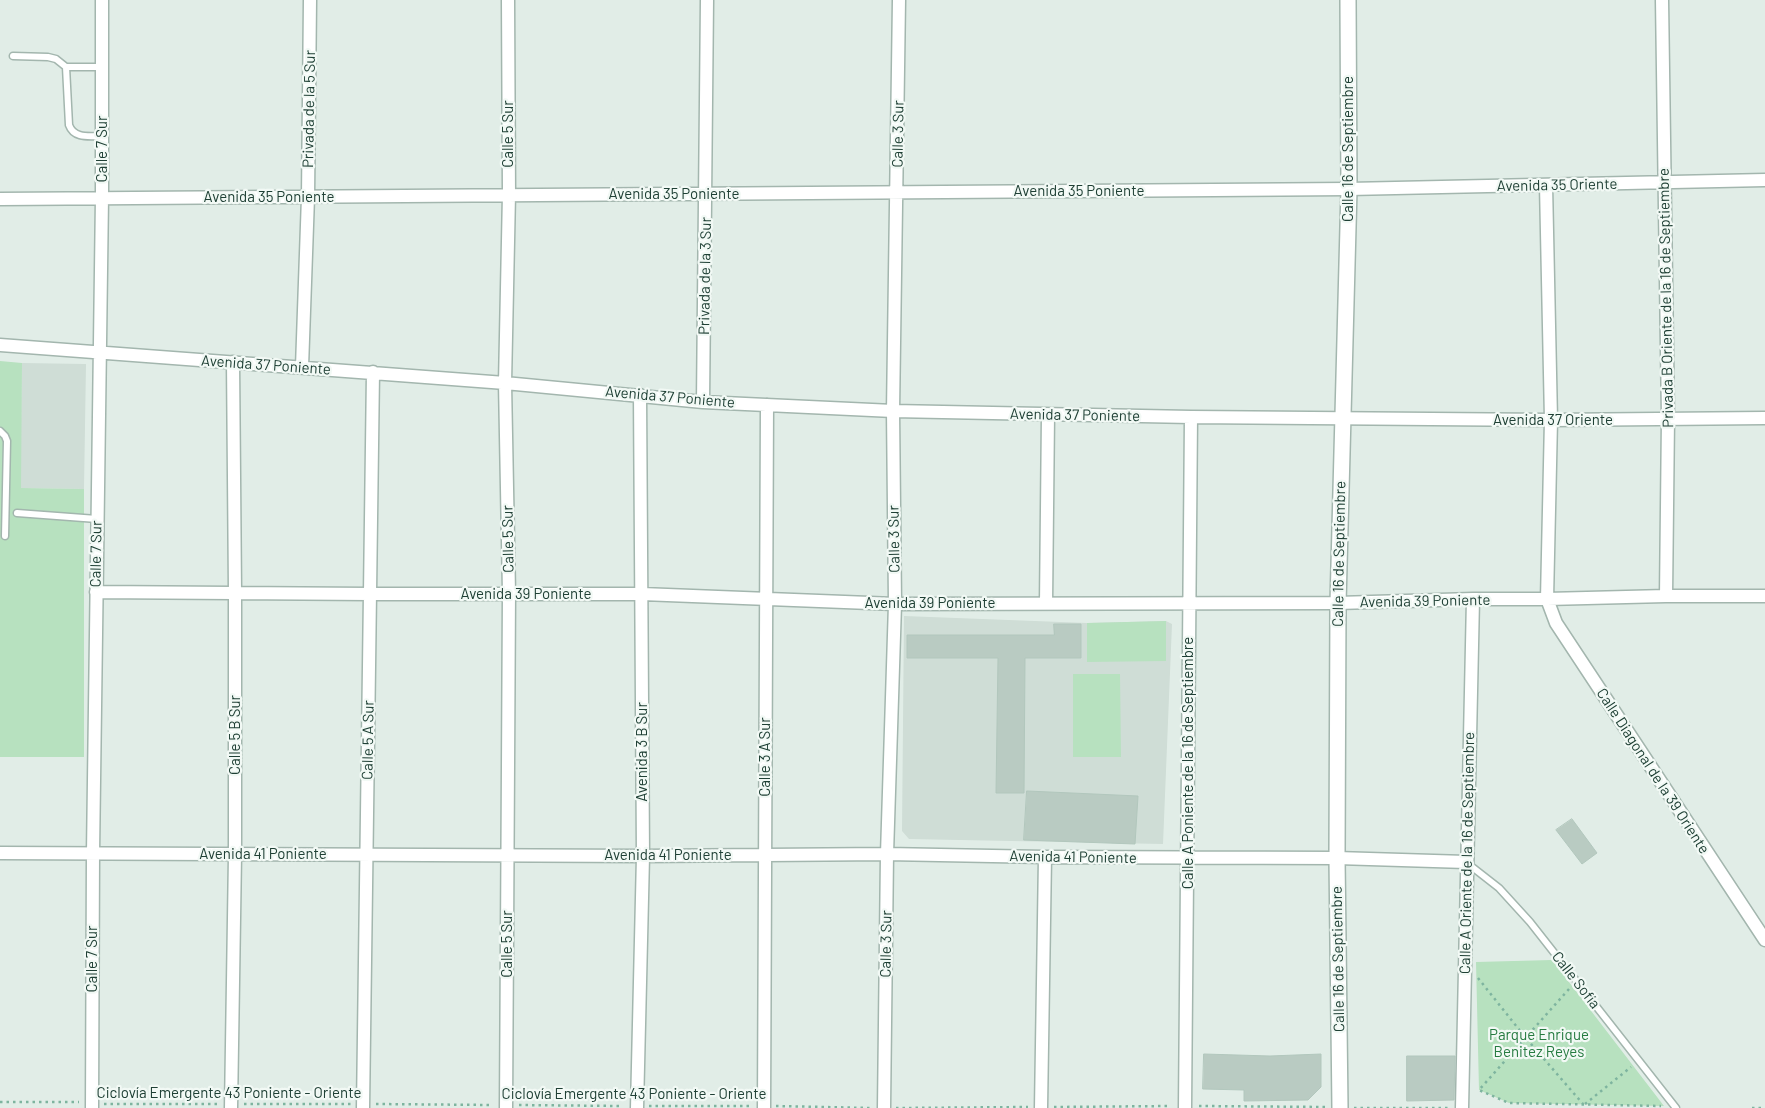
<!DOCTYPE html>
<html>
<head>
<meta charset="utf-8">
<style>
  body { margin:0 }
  canvas { display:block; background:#e1ede7 }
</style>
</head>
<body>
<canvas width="1765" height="1108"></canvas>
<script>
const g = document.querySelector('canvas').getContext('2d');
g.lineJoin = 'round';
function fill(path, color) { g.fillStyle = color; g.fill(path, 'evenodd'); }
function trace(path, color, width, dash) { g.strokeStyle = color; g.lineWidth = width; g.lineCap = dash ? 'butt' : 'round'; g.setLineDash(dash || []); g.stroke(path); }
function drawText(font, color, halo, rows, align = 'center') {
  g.font = font + ' Barlow,sans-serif'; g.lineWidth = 4.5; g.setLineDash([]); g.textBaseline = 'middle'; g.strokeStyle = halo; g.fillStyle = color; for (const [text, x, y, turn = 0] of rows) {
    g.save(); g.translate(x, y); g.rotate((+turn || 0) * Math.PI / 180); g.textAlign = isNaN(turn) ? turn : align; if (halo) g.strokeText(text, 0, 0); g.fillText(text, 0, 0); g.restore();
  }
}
fill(new Path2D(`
  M22,363L86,364L84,489L20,488Z
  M904,616L1087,623L1166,621L1172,624L1163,844L909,839L902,831Z`), '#cfddd6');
fill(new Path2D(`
  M0,361L22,363L21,488L84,489V757H0Z
  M1166,621V661L1087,662V623Z
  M1073,674H1120L1121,757H1073Z
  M1552,960L1664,1106L1509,1103L1479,1090L1476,962Z`), '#b7e1bf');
const building = new Path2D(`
  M1054,624H1081V658H1025L1024,793H996L998,658H907V635H1054Z
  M1027,791L1138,796L1135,844L1024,840Z
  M1572,819L1597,853L1582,864L1556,830Z
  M1204,1054L1270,1056L1321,1054V1087L1308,1100L1244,1101V1090L1203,1089Z
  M1407,1056H1455L1454,1100L1407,1101Z`);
fill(building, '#b9cbc2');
trace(building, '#b2c7bd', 1);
const service = new Path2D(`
  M13,56L48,57L56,59L66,67
  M102,67H66L69,125C74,139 89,136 102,136
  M0,431L5,436L7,441L5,536
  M17,513L97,519
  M1467,863L1499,888L1530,922L1676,1108`);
const minor = new Path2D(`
  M1662,0L1668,418L1666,596
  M1546,185L1551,420L1547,599L1556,623L1765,940
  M0,199L1349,189L1765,180
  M0,345L505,383L703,402L893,411L1191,417L1551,420L1765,418
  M302,367L308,197L310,0
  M703,402L707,0
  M96,592L370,594H642L895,604L1338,603L1473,599H1547L1666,596H1765
  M1046,603L1048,415
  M0,853L643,856L887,854L1045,857L1337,858L1466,862
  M92,1108L93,853L102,197V0
  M231,1108L235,855V592L233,362
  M363,1108L373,372
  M506,1108L509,593L505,383L509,194L508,0
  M637,1108L643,856L640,395
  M764,1108L767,405
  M884,1108L887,854L895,604L893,411L899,0
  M1041,1108L1045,857
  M1185,1108L1191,417
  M1462,1108L1473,599`);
const tertiary = new Path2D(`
  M1340,1108L1337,858L1338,603L1349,189L1348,0`);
trace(service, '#a3b6ae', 9);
trace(minor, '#a3b6ae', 15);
trace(tertiary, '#a3b6ae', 18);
trace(new Path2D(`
  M1478,978L1525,1037L1583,1104
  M1569,989L1479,1090L1509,1103L1661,1106
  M0,1102H79
  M104,1104H218
  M244,1104H351
  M376,1104L493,1105
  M1585,1104L1631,1067
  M519,1105L623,1106
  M649,1106H751
  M776,1106L871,1108
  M1199,1106L1326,1107
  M1054,1107L1171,1106
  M896,1108L1028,1107
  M1354,1108H1448
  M1752,1108H1765`), '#7eb49f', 2.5, [2.5, 4]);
trace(service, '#fff', 6);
trace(minor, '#fff', 12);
trace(tertiary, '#fff', 15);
drawText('15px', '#1f4035', '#f2f9f5', [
  ["Privada de la 5 Sur",309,109,-89],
  ["Calle 5 Sur",508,134,-90],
  ["Calle 3 Sur",898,134,-89],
  ["Calle 7 Sur",102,149,-90],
  ["Calle 16 de Septiembre",1348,149,-90],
  ["Avenida 35 Oriente",1557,185,-1],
  ["Avenida 35 Poniente",1079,191],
  ["Avenida 35 Poniente",674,194],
  ["Avenida 35 Poniente",269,197],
  ["Privada de la 3 Sur",705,276,-89],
  ["Privada B Oriente de la 16 de Septiembre",1666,298,-91],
  ["Avenida 37 Poniente",266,365,4],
  ["Avenida 37 Poniente",670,397,5],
  ["Avenida 37 Poniente",1075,415,1],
  ["Avenida 37 Oriente",1553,420],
  ["Calle 5 Sur",508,539,-91],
  ["Calle 3 Sur",894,539,-91],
  ["Calle 7 Sur",96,554,-89],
  ["Calle 16 de Septiembre",1339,554,-89],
  ["Avenida 39 Poniente",526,594],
  ["Avenida 39 Poniente",1425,601,-1],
  ["Avenida 39 Poniente",930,603],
  ["Calle 5 B Sur",235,735,-90],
  ["Calle 5 A Sur",368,740,-89],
  ["Avenida 3 B Sur",642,752,-90],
  ["Calle 3 A Sur",765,757,-90],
  ["Calle A Poniente de la 16 de Septiembre",1188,763,-90],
  ["Calle Diagonal de la 39 Oriente",1653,771,57],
  ["Calle A Oriente de la 16 de Septiembre",1467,853,-89],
  ["Avenida 41 Poniente",263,854],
  ["Avenida 41 Poniente",668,855],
  ["Avenida 41 Poniente",1073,857,1],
  ["Calle 5 Sur",507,944,-90],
  ["Calle 3 Sur",886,944,-89],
  ["Calle 7 Sur",92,959,-90],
  ["Calle 16 de Septiembre",1338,959,-91],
  ["Calle Sofía",1576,980,52],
  ["Ciclovía Emergente 43 Poniente - Oriente",229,1093],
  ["Ciclovía Emergente 43 Poniente - Oriente",634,1094]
]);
drawText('15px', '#257b40', '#f2f9f5', [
  ["Parque Enrique",1539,1035],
  ["Benitez Reyes",1539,1052]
]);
</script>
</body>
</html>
